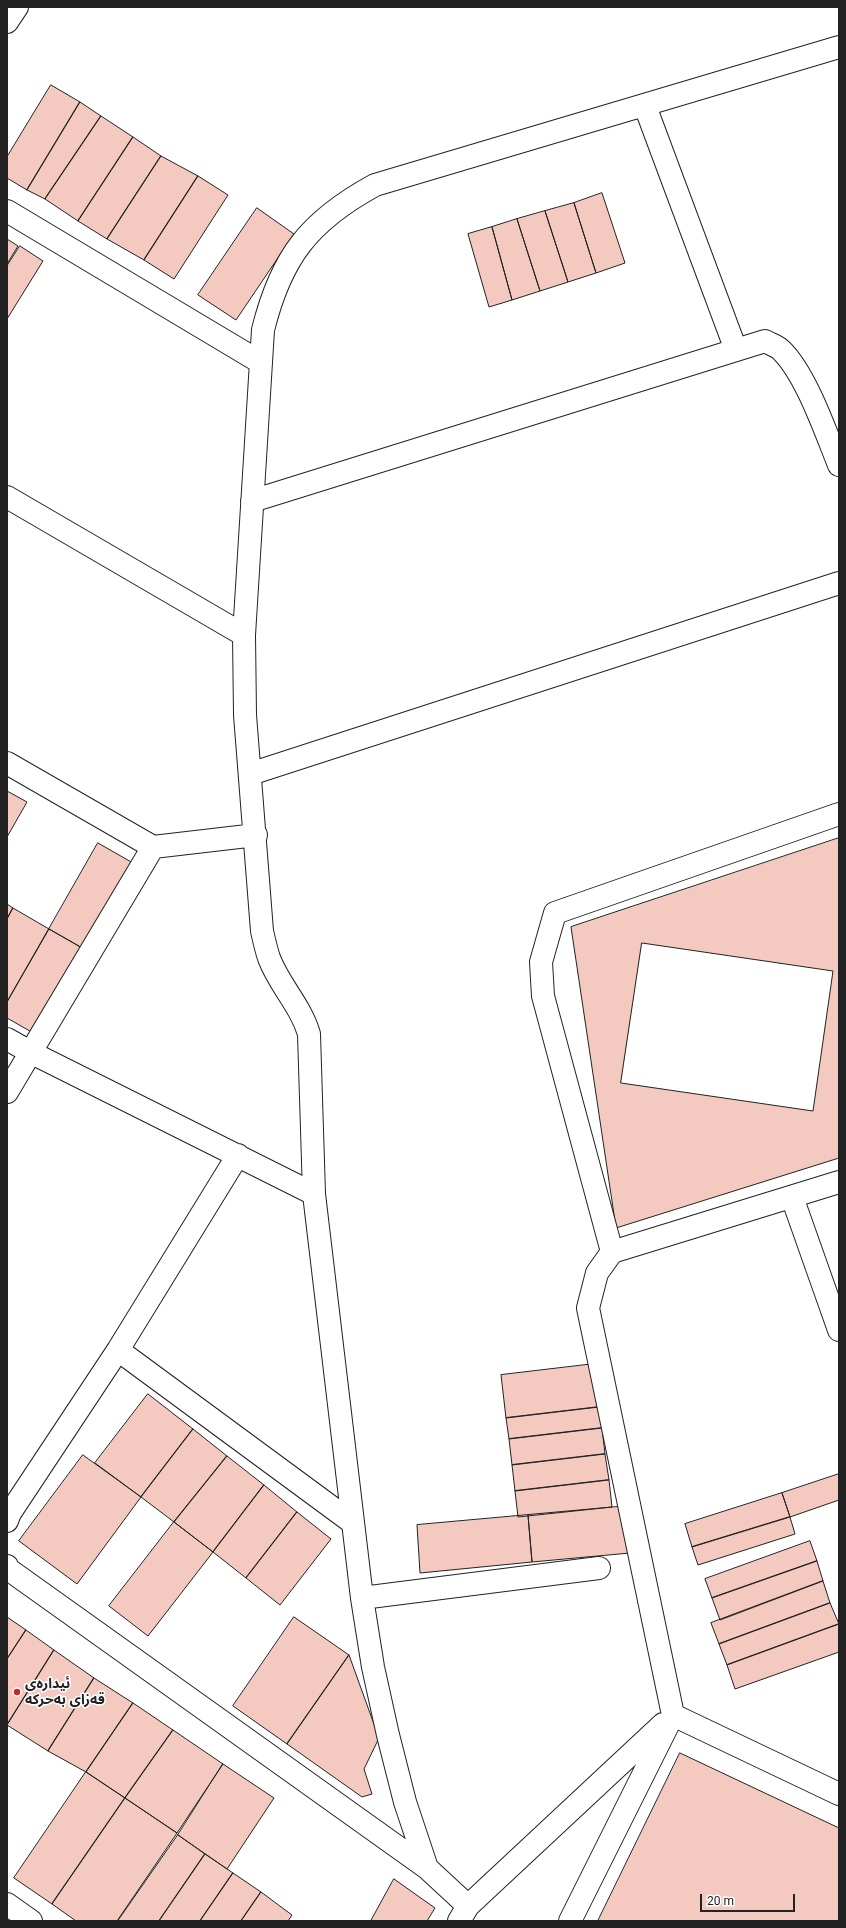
<!DOCTYPE html>
<html>
<head>
<meta charset="utf-8">
<style>
  body { margin:0 }
  #map { position:relative; width:846px; height:1928px; overflow:hidden; background:#fff; font-family:Roboto,sans-serif }
  canvas { display:block }
  .frame { position:absolute; inset:0; border:8px solid #222; pointer-events:none }
  .scale { position:absolute; left:700px; top:1894px; width:95px; height:18px; box-sizing:border-box; border:2px solid #222; border-top:0; padding-left:5px; font-size:12px; line-height:14px; white-space:nowrap; color:#222; -webkit-text-stroke:3px #fff; paint-order:stroke }
</style>
</head>
<body>
<div id="map">
<canvas width="846" height="1928"></canvas>
<div class="frame"></div>
<div class="scale">20 m</div>
</div>
<script>
const g = document.querySelector('canvas').getContext('2d');
g.lineJoin = 'round';
function fill(path, color) { g.fillStyle = color; g.fill(path, 'evenodd'); }
function trace(path, color, width, dash) { g.strokeStyle = color; g.lineWidth = width; g.lineCap = dash ? 'butt' : 'round'; g.setLineDash(dash || []); g.stroke(path); }
function drawText(font, color, halo, rows, align = 'center') {
  g.font = font + ' Roboto,"Noto Sans Arabic",sans-serif'; g.lineWidth = 3; g.setLineDash([]); g.textBaseline = 'middle'; g.strokeStyle = halo; g.fillStyle = color; for (const [text, x, y, turn = 0] of rows) {
    g.save(); g.translate(x, y); g.rotate((+turn || 0) * Math.PI / 180); g.textAlign = isNaN(turn) ? turn : align; if (halo) g.strokeText(text, 0, 0); g.fillText(text, 0, 0); g.restore();
  }
}
const building = new Path2D(`
  M51,85L80,102L27,190L7,178V157Z
  M80,102L101,116L45,199L27,190Z
  M101,116L133,137L78,221L45,199Z
  M133,137L161,156L107,239L78,221Z
  M161,156L198,176L144,260L107,239Z
  M198,176L228,195L174,279L144,260Z
  M602,193L625,263L596,273L574,203Z
  M574,203L596,273L568,282L545,211Z
  M257,208L294,234L236,320L198,295Z
  M545,211L568,282L540,291L517,219Z
  M517,219L540,291L512,300L492,227Z
  M492,227L512,300L489,307L468,234Z
  M7,239L18,246L7,264Z
  M20,246L43,261L7,319V266Z
  M7,791L27,802L7,837Z
  M839,838V1158L616,1228L571,927Z
  M98,843L133,863L84,949L49,929Z
  M7,904L13,908L7,919Z
  M13,908L49,929L7,1002V919Z
  M49,929L84,949L35,1034L7,1018V1002Z
  M642,943L833,971L813,1111L621,1083Z
  M594,1364L599,1407L506,1418L501,1375Z
  M148,1394L193,1429L141,1497L95,1463Z
  M599,1407L602,1428L509,1439L506,1418Z
  M602,1428L605,1454L512,1465L509,1439Z
  M193,1429L227,1456L174,1522L141,1497Z
  M605,1454L609,1480L515,1491L512,1465Z
  M83,1455L141,1497L77,1584L19,1541Z
  M227,1456L264,1485L213,1552L174,1522Z
  M839,1474V1500L790,1517L782,1493Z
  M609,1480L612,1507L518,1517L515,1491Z
  M264,1485L297,1512L246,1578L213,1552Z
  M782,1493L790,1517L692,1547L685,1524Z
  M628,1506L630,1553L532,1562L528,1515Z
  M297,1512L331,1539L280,1605L246,1578Z
  M528,1515L532,1562L420,1573L417,1525Z
  M790,1517L795,1534L698,1565L692,1547Z
  M174,1522L213,1552L148,1636L109,1606Z
  M810,1541L817,1561L712,1598L705,1579Z
  M817,1561L823,1581L720,1620L712,1598Z
  M823,1581L830,1603L719,1644L711,1623Z
  M830,1603L839,1624L727,1665L719,1644Z
  M7,1617L26,1630L7,1659Z
  M294,1617L349,1655L287,1744L233,1706Z
  M839,1624V1652L735,1689L727,1665Z
  M26,1630L54,1650L7,1725V1659Z
  M54,1650L94,1678L48,1751L7,1725Z
  M349,1655L379,1738L364,1769L372,1794L362,1797L287,1744Z
  M94,1678L133,1703L86,1772L48,1751Z
  M133,1703L173,1730L125,1798L86,1772Z
  M173,1730L223,1764L177,1833L125,1798Z
  M680,1753L839,1828V1921H598Z
  M223,1764L274,1798L227,1869L178,1835Z
  M86,1772L125,1798L52,1904L14,1878Z
  M125,1798L177,1833L117,1921H76L52,1904Z
  M178,1835L205,1854L159,1921H118Z
  M205,1854L233,1873L200,1921H159Z
  M233,1873L261,1892L241,1921H200Z
  M394,1879L435,1908L427,1921H371Z
  M261,1892L292,1915L288,1921H241Z`);
fill(building, '#f3c9c0');
trace(building, '#222', 1);
const street = new Path2D(`
  M7,22L17,7
  M645,106L736,350
  M7,211L260,362
  M7,497L244,635
  M252,501L765,341C770,344 777,346 781,350C806,374 826,433 839,465
  M7,763L153,847L256,835
  M250,774L839,583
  M7,1039L30,1052L314,1194
  M7,1092L153,847
  M792,1197L839,1330
  M612,1252L543,996L541,962L555,913L839,814
  M118,1350L353,1523
  M7,1521L10,1513L118,1350L238,1155
  M7,1566L8,1569L427,1868
  M362,1598L599,1568
  M673,1715L839,1794
  M7,1904L31,1921
  M468,1906L663,1724
  M459,1921L468,1906L427,1868L405,1802L388,1735L373,1667L362,1598L314,1194L309,1034C301,1006 279,985 269,958C266,949 264,940 262,931L245,715L244,635L263,330C281,257 309,221 375,185L839,47
  M570,1921L673,1715L588,1308L597,1273L612,1252L839,1182`);
trace(street, '#222', 24);
trace(street, '#fff', 22);
for (const [x, y, r, color] of [
  [17,1692,4,"#c62828"]
]) { const dot = new Path2D(); dot.arc(x, y, r, 0, 2 * Math.PI); g.fillStyle = color; g.fill(dot); trace(dot, '#fff', 1.5); }
drawText('bold 14px', '#222', '#fff', [
  ["ئیدارەی",25,1684],
  ["قەزای بەحرکە",25,1700]
], 'left');
</script>
</body>
</html>
